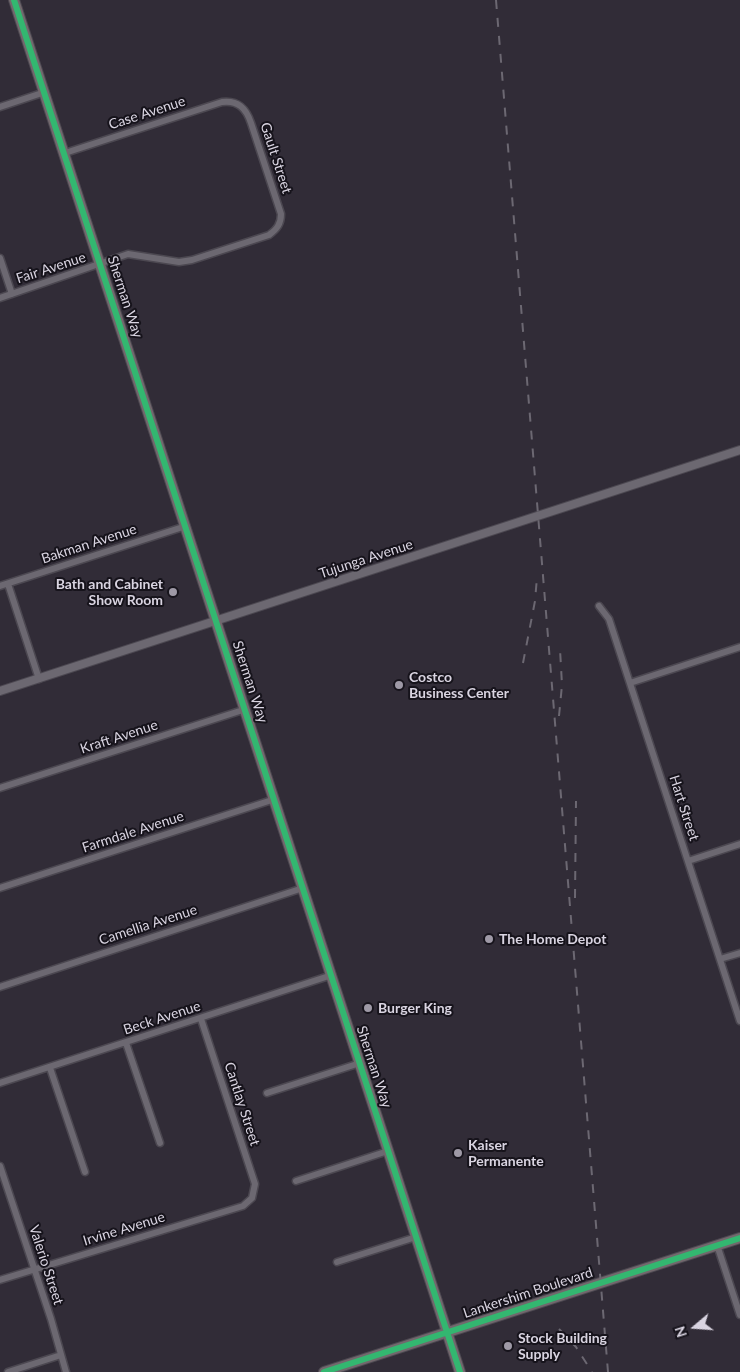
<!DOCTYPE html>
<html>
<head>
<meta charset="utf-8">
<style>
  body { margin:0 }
  #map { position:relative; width:740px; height:1372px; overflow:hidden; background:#312c37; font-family:Lato,sans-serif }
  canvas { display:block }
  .north { position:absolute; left:670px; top:1302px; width:50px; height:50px; -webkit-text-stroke:4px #16131b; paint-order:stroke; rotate:252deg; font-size:14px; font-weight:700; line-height:20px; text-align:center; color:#d9d4e1 }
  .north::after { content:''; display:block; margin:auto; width:18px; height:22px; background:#d9d4e1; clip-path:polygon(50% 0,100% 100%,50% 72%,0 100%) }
</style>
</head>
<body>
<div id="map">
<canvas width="740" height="1372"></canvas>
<div class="north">N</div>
</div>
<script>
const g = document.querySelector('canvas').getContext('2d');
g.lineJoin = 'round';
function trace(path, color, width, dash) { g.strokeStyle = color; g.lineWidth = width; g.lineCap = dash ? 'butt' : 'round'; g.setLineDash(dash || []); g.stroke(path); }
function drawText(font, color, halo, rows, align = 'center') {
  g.font = font + ' Lato,sans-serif'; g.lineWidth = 4; g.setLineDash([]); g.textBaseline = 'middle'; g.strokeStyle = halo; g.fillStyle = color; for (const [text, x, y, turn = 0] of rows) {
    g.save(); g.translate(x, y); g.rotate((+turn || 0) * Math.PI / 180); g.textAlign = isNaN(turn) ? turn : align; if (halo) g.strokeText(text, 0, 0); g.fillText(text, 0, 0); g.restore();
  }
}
const minor = new Path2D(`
  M0,107L45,92
  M0,258L12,294
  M0,298L128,254L179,262L192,260L269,235C277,229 281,224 281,214L251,123C246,108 238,100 222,102L65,153
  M8,584L39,679
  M0,586L186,526
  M599,606L609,619L740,1021
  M630,683L740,647
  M0,788L246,709
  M688,861L740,844
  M0,888L275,799
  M720,959L740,953
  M0,987L303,888
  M126,1043L160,1143
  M50,1068L85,1172
  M0,1083L332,975
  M267,1093L360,1063
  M0,1166L51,1319L66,1372
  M296,1181L388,1151
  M717,1245L740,1315
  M337,1262L416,1237
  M0,1280L243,1206L252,1198L255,1184L201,1019
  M8,1372L61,1355`);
const tertiary = new Path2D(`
  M0,691L740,450`);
const primary = new Path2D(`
  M14,0L460,1372
  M324,1372L740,1238`);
trace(minor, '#4c4851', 9);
trace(tertiary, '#4c4851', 10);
trace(primary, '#4c4851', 12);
trace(minor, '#6c6871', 6);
trace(tertiary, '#6c6871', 8);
trace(primary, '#72686d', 10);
trace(new Path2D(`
  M496,0L608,1372
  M523,663L535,601L537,577
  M559,716L562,685L560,649
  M575,898L576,801
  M559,1329L576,1347L592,1372`), '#6c6872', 2, [9, 9]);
trace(new Path2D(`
  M14,0L460,1372
  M324,1372L740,1238`), '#33b770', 6);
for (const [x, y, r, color] of [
  [173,592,5,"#9e99a6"],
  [399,685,5,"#9e99a6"],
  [489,939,5,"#9e99a6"],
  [368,1008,5,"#9e99a6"],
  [458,1153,5,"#9e99a6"],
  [508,1346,5,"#9e99a6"]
]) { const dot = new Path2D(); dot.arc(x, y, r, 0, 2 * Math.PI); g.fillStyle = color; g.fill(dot); trace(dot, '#16131b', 2); }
drawText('14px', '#d9d4e1', '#16131b', [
  ["Case Avenue",147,113,-18],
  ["Gault Street",276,158,72],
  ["Fair Avenue",51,268,-18],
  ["Sherman Way",125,297,72],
  ["Bakman Avenue",89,544,-18],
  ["Tujunga Avenue",366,559,-18],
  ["Sherman Way",250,682,72],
  ["Kraft Avenue",119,737,-18],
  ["Hart Street",684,808,72],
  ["Farmdale Avenue",133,832,-18],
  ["Camellia Avenue",148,925,-18],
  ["Beck Avenue",162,1018,-18],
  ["Sherman Way",374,1067,72],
  ["Cantlay Street",242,1104,72],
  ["Irvine Avenue",124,1229,-17],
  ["Valerio Street",46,1265,72],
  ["Lankershim Boulevard",528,1293,-18]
]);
drawText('bold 14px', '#d9d4e1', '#16131b', [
  ["Bath and Cabinet",163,584,"right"],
  ["Show Room",163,600,"right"],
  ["Costco",409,677],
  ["Business Center",409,693],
  ["The Home Depot",499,939],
  ["Burger King",378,1008],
  ["Kaiser",468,1145],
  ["Permanente",468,1161],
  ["Stock Building",518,1338],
  ["Supply",518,1354]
], 'left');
</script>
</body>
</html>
